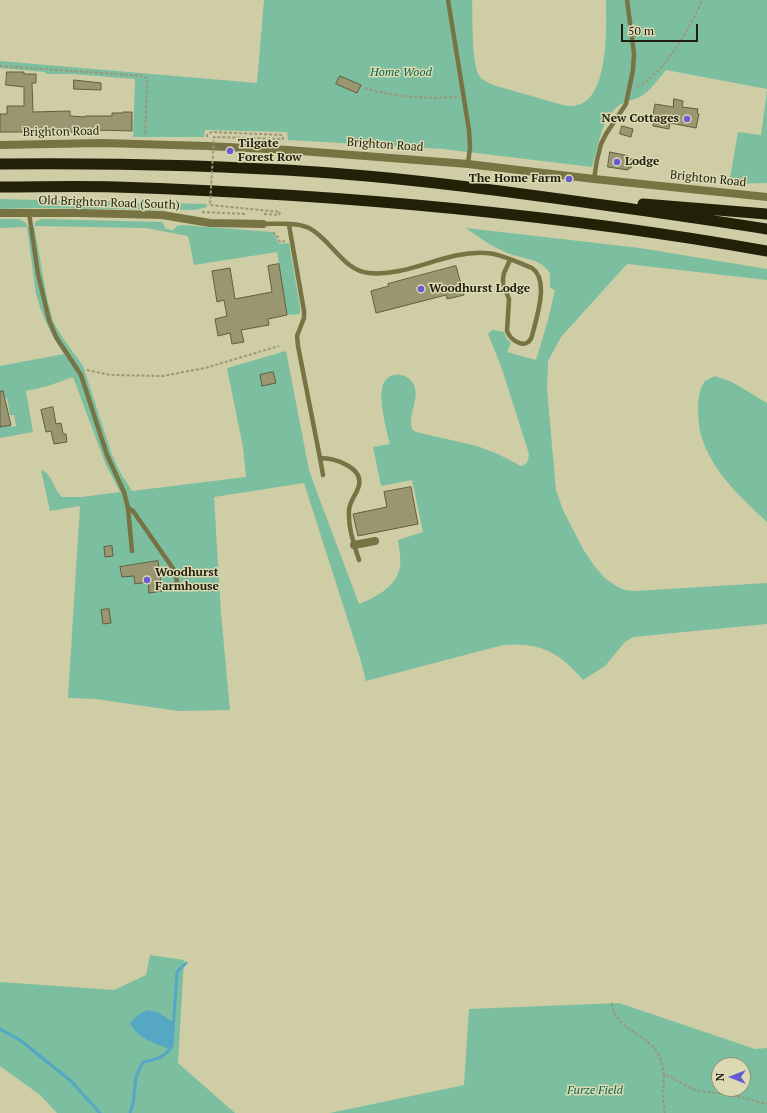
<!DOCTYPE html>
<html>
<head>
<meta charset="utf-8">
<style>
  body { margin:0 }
  #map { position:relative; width:767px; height:1113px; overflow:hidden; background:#cfcda6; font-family:"PT Serif",serif }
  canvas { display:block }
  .north { position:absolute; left:711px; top:1057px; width:40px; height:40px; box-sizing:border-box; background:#dcdab3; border:1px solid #908f72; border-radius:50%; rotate:270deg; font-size:11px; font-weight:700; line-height:16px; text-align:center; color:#1f1e10 }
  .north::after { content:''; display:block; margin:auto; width:14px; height:18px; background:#685ad3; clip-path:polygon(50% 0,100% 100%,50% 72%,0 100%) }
  .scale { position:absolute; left:621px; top:24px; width:77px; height:18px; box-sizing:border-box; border:2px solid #1f1e10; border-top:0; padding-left:5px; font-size:12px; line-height:14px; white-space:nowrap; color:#1f1e10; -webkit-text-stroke:3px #dcdab3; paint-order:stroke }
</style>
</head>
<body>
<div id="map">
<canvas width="767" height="1113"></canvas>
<div class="north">N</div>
<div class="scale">50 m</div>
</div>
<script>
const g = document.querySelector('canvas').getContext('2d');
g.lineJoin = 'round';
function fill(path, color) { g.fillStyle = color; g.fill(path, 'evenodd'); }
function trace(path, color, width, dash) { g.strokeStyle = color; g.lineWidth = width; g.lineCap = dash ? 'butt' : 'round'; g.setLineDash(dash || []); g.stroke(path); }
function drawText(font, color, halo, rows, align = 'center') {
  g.font = font + ' "PT Serif",serif'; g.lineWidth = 3; g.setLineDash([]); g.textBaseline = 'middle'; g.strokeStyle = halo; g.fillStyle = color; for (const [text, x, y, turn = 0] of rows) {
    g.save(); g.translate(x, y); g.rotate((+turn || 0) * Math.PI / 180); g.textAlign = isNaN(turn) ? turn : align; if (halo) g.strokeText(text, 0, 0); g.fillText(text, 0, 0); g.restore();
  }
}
fill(new Path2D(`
  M264,0H472C473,17 471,65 480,77C484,81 489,83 493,85L563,105C611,116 606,28 606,0H767V89L666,70C658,80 650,91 640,97C633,100 622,102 617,107C601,121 598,147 592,167L443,149L288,140L287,132L205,130L204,137H133L135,79L72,74H46L45,72L0,68V61L257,83Z
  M767,90V183L729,184L738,132L761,135Z
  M0,199L206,204L207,207L195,210L35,208L0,209Z
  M0,219H19L26,223L28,227L34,226L36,221L43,219L162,222L166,229L173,230L177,226L183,225L272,232L275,234L279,244L289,243L300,307V314L287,315L277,252L194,265L188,236L146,228L34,226L47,298L53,321L62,337L83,366L112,455L120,472L132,491L246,477L243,447L227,368L286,351L309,470L315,487L359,604C374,598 394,588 399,571C402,562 399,550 398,540L423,532L412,480L381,486L373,447L390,444C386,429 378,399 383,385C388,369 411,372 415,388C418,400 410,413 411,425L412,429L416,432L477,446L498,454L521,466C528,465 528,460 529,454L501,366L488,334L492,330L504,332L507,339L511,343L507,352L536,360L548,320L555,290L550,288V274C542,257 518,259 503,251C490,245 478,237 466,228L640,248L767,269V280L627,264L561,337L548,361L547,389L556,490L563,510L583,549L595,567L605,578L616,586L625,590L635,591L767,583V624L633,637L625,642L605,666L583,680C559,652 540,642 503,645L366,681L360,658L304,483L214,497L221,613L230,710L178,711L96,699L68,698L80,506L50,511L41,470C53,474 53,489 62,497H81L120,492L106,465L73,377L48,386L26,391L33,432L0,438V427L11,425L12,427L16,426L14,415H10L7,398L0,400V366L64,354C51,335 42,316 36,294L27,227L0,228Z
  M715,376L732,382L767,403V522C735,492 697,458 698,410C698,400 699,389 705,381Z
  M150,955L184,960L178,1063L235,1113H57L40,1095L0,1066V982L114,990L146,975Z
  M619,1003L755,1049L767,1048V1113H330L464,1085L469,1009ZM719,1065H743V1089H719Z`), '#7cbea0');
fill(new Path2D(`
  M148,1010L159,1013L173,1022L172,1046L167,1048C153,1042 137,1038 130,1023L138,1015Z`), '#55a7c4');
trace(new Path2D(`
  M0,1029L20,1040L71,1081L100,1113
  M130,1113L133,1104L136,1077L143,1062C156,1060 165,1057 172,1046L177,972L186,963`), '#55a7c4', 3);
const building = new Path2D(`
  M7,72H24V74H36V83H32L33,112L70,111V116L85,117V116H112V113H123V112H132V131L95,130V132H0V114H7V106H24V87L6,85Z
  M340,76L361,85L357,93L336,84Z
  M74,80L101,83V90L74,89Z
  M674,99L683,101L682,107L698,109L697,113L699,114L696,128L670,123L669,129L653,126L654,120H652L655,104L673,107Z
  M622,126L633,129L631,137L620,134Z
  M610,152L629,156L628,159H633L631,168H628V170L608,167Z
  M279,264L287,315L268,319L269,325L241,330L244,342L232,344L230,333L218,336L215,319L227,316L224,300L217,302L212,271L230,268L235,299L272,292L268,266Z
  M456,266L464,295L447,299L446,295L376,313L371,291L389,286L388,284Z
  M273,372L276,383L262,386L260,375Z
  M3,391L11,425L0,427V392Z
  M53,407L56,424L61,423L63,434H66L67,442L54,444L51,431L46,432L41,410Z
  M411,487L418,524L358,536L353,514L387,507L384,492Z
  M112,546L113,556L105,557L104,547Z
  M158,561L162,591L149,593L148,582L135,584L134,576L122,577L120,567Z
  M109,609L111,623L103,624L101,610Z`);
fill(building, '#999671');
trace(building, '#615e3c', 1);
trace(new Path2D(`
  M0,66L144,76L147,79L145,136
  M637,87C663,75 692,26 702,0
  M365,88C394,97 426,99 457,97
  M207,137V135L212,132L283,135
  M202,212L246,214
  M264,214L279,215
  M273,232L278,237L280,242L285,241
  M87,370L110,375L163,376L205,368L279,346
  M612,1003C613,1028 645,1033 657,1052C661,1059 663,1067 664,1075L669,1076L692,1089L699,1091L733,1095L767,1104
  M664,1075L663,1101L665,1113`), '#999878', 2, [3, 2]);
trace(new Path2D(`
  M448,0L469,130L470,147L468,164
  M594,179L597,160L601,144L606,134L626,104L633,70L634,53L627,0
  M29,213L38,274L49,320L56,337L81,375L107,455L124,492L128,508L133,511L172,567L176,573L177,583
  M263,224C277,224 296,222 309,228C331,239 343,271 369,273C409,277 446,250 486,253C498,253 520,263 532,268C550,280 536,319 532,336C527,351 511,341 507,331L509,299L503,284V279L504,273L510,260
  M289,225L304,311V318L297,336L298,346L320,458L323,475
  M320,458C334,458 363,467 359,485C357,495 349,501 349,511C348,528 354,544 359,560
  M128,508L132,551`), '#777343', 4.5);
trace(new Path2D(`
  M0,213H80L162,215L210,223L263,224
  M354,545L375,541`), '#777343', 8);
trace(new Path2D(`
  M0,145L102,143L207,146L288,150L468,164L594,179L767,197`), '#777343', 8);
trace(new Path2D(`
  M0,164C106,163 212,165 317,172C418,179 518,193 618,207C667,214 717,221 767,229
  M0,187C39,187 78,186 116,187C334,194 552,213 767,251
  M643,204L767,214`), '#222007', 11);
trace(new Path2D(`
  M279,215L280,212L210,205L214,137L283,139V135`), '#999878', 2, [3, 2]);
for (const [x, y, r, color] of [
  [687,119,4,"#685ad3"],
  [230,151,4,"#685ad3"],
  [617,162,4,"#685ad3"],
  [569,179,4,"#685ad3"],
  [421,289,4,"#685ad3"],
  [147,580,4,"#685ad3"]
]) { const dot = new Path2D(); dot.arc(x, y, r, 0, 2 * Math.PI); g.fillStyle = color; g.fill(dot); trace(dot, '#dcdab3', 1.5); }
drawText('italic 12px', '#046849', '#dcdab3', [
  ["Home Wood",401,73],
  ["Furze Field",595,1091]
]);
drawText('bold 12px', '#1f1e10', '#dcdab3', [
  ["New Cottages",679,119,"right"],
  ["Tilgate",238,144],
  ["Forest Row",238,158],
  ["Lodge",625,162],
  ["The Home Farm",561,179,"right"],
  ["Woodhurst Lodge",429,289],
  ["Woodhurst",155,573],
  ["Farmhouse",155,587]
], 'left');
drawText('12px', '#1f1e10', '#dcdab3', [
  ["Brighton Road",61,132,-1],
  ["Brighton Road",385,145,4],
  ["Brighton Road",708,179,6],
  ["Old Brighton Road (South)",109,203,2]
]);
</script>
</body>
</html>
